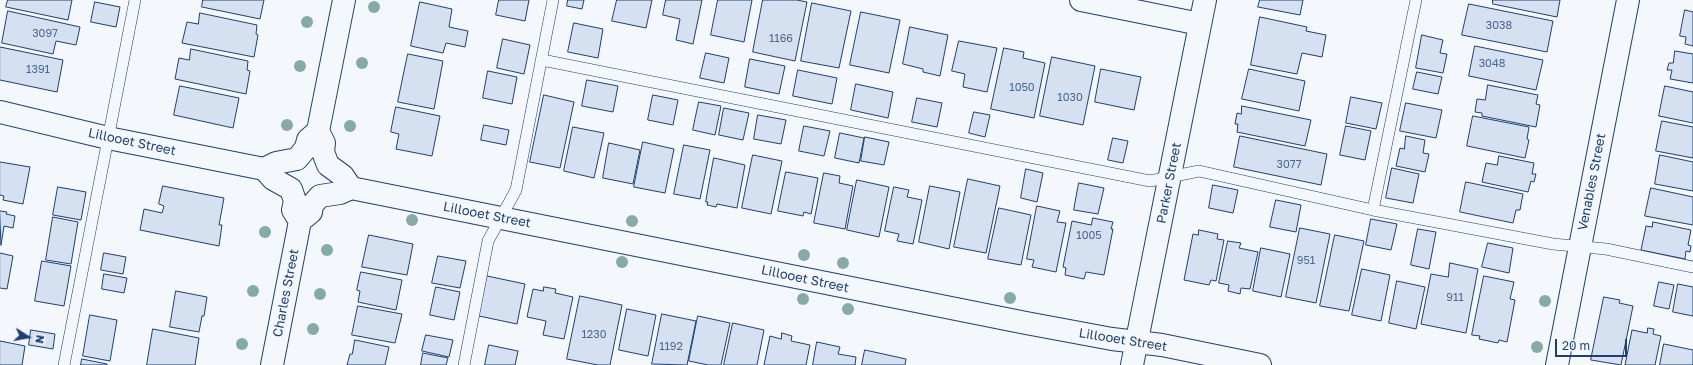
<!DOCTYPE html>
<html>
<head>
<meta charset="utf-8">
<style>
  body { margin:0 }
  #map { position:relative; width:1693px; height:365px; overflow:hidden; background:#f4f7fb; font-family:"Golos Text",sans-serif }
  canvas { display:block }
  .north { position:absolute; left:8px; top:317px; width:40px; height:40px; -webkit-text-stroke:3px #f4f7fb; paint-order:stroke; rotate:101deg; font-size:11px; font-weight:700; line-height:16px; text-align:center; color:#1d3f73 }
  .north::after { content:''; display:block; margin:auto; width:14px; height:18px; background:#1d3f73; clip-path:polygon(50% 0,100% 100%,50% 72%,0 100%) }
  .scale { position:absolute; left:1555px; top:339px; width:72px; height:18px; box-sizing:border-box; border:2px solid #1d3f73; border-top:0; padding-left:5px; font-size:12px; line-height:14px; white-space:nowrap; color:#1d3f73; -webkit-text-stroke:3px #f4f7fb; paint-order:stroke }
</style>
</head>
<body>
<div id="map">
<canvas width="1693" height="365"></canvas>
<div class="north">N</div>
<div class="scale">20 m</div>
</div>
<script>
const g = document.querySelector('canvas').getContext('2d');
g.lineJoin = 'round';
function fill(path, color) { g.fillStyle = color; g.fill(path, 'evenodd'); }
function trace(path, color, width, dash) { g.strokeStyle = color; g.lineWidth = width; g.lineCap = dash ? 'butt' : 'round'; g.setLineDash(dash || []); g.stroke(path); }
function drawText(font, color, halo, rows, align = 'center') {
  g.font = font + ' "Golos Text",sans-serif'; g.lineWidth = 3; g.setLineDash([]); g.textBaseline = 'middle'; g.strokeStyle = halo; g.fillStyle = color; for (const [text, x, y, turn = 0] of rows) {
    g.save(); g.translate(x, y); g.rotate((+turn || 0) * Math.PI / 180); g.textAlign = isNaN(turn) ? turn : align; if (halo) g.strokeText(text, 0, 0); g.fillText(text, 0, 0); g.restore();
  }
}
const building = new Path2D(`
  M8,0H72L68,20L6,7Z
  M203,0H264L260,19L202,7Z
  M499,0H529L525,21L496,15Z
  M568,0H584L582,9L567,6Z
  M617,0H652L646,28L612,21Z
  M666,0H702L693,44L676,40L680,19L663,15Z
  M718,0H752L744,42L711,35Z
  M763,0H797L807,2L795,61L753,52Z
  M1260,0H1303L1300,15L1258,7Z
  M1493,0H1560L1557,17L1493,4Z
  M95,2L120,7L116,27L91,22Z
  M420,2L452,9L449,27L468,31L465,47L446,43L443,53L411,46Z
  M812,3L851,11L839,68L801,61Z
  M1469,4L1553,21L1547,52L1462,35Z
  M1685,10L1693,12V46L1685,44L1686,37L1680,36Z
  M8,11L80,27L76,45L56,41L53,54L2,43Z
  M861,12L900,20L889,73L850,65Z
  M200,13L257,25L256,34L258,35L254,57L182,43L187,22L198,24Z
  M1260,17L1307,27L1306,31L1326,35L1322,57L1302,53L1297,74L1251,65Z
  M574,23L603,29L598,58L568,52Z
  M910,27L948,35L940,76L923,72V69L903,64Z
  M1422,35L1443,40L1440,53L1447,54L1443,73L1416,68Z
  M503,39L530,45L524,74L497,68Z
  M959,41L997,48L987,92L963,87L965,74L952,71Z
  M1475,46L1543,60L1536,90L1469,76Z
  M0,47L63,60L57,92L0,80Z
  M1004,48L1024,52L1023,58L1045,63L1034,118L991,109Z
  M191,49L248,61L247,70L250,71L246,94L175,79L179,58L189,60Z
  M1675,51L1693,54V83L1670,79L1672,70H1667L1669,63H1673Z
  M706,53L729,58L724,83L700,78Z
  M408,54L443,61L434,109L398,102Z
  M1052,57L1095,66L1083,125L1040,116Z
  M750,59L785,66L779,94L745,87Z
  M1101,69L1141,77L1134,110L1095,102Z
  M1249,69L1305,81L1299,111L1242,99Z
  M798,70L837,78L832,104L793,96Z
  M488,71L517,77L512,104L483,98Z
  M1417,72L1442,77L1438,94L1413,89Z
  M587,80L618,86L613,112L582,106Z
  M856,84L893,92L888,118L851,110Z
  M1488,85L1538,95L1536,104L1540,105L1536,127L1482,116V113L1475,112L1477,99L1485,100Z
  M180,86L239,98L233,128L174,115Z
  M1665,86L1693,92V123L1659,116Z
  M544,95L574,102L560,168L530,162Z
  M653,95L678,100L673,125L648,120Z
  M1351,97L1382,103L1376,129L1346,123Z
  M917,98L942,103L937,127L912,122Z
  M699,102L721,106L715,135L693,130Z
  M1406,103L1442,110L1436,138L1400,131Z
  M1242,106L1311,120L1305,146L1237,132L1238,124H1235L1237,113L1241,114Z
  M396,107L440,116L432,156L396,149L399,134L391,132Z
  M724,108L749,113L743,140L719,135Z
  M974,112L990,115L985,137L969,133Z
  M758,115L786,120L781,144L754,139Z
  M1473,116L1529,127L1527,139L1529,140L1525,158L1467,146Z
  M1662,121L1693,127V158L1656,151Z
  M484,125L509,130L506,145L481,140Z
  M804,126L830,131L824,156L799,151Z
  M1346,126L1371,131L1365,160L1340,155Z
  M573,127L604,133L594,178L564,171Z
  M840,133L864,138L859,163L835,158Z
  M1240,136L1327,154L1321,185L1234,167Z
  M1406,136L1425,140L1423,153L1429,154L1425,172L1396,166L1400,148L1404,149Z
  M865,137L889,142L884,165L861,161Z
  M1113,138L1128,141L1123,163L1108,160Z
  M643,142L674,149L665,193L634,187Z
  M609,143L640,150L633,184L603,178Z
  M684,145L710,150L700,199L674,194Z
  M753,155L782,161L771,214L742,208Z
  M1660,155L1693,162V191L1655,184Z
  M1499,156L1534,163L1532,174H1536L1534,182L1531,181L1528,192L1482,182L1486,163L1497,165Z
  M714,158L745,165L737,208L717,204L716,207L707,205L708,202H706Z
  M0,162L30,167L23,204L3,200L4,196L0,195Z
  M1392,168L1419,174L1413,203L1386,198Z
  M1026,169L1043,173L1037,202L1021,198Z
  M786,172L818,178L811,214L804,212L803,216L778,211Z
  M824,173L840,176L839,183L853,186L845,229L814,223Z
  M968,179L1000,186L986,253L954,247Z
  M857,180L889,187L879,237L847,230Z
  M1466,182L1523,194L1520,210H1516L1513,223L1460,212Z
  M1079,183L1104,188L1098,214L1074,210Z
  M1213,185L1238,190L1233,213L1209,208Z
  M163,186L224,198L219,225H222L219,246L140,230L144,209L162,213L164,206L159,204Z
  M930,186L960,192L949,249L919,242Z
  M58,187L86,192L81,220L53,215Z
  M894,187L909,190L907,197L922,200L913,244L897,241L899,234L885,231Z
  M1651,188L1693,197V225L1645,216Z
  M1276,200L1301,205L1296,232L1270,227Z
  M1037,206L1060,211L1057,222L1066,223L1056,272L1032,267L1034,260L1027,259Z
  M999,208L1031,215L1021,265L988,259Z
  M0,211L7,212L6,214L15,216L13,228L4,226L1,245Z
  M53,217L78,222L71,264L46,260Z
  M1093,218L1113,222L1111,229H1113L1104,275L1086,272L1084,279L1065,275L1066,268L1063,267L1072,221L1091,225Z
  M1371,219L1397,224L1391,250L1366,245Z
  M1653,222L1691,230L1688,245L1691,246L1690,252L1686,251L1685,259L1641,250L1646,226L1652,227Z
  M1300,228L1330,234L1316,303L1286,297Z
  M1418,229L1436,232L1429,269L1411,265Z
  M1199,230L1218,234L1217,239L1224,240L1216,281L1211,280L1209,285L1184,280L1193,234L1198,235Z
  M369,235L413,244L407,275L362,267Z
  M1335,235L1364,241L1349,311L1320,306Z
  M1228,241L1241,243L1239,248L1258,252L1250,289L1241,288L1240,294L1228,291L1229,285L1219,283Z
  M1488,243L1513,248L1509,273L1482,267Z
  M1261,248L1290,254L1281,297L1253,291Z
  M0,253L13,256L7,289L0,288Z
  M104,253L126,257L123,274L101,270Z
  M438,256L466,261L460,288L432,283Z
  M42,261L71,266L64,306L35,301Z
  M1450,263L1478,269L1466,333L1421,324L1431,274L1448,277Z
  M1362,269L1390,275L1381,321L1352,315Z
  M361,272L402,280L396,310L358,302L360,291L357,290Z
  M104,274L127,278L124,293L102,289Z
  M487,276L525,284L517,324L479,316Z
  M1484,276L1514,282L1510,299L1515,300L1507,342L1499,340L1498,343L1479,339L1480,336L1472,335Z
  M1397,281L1425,287L1416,329L1389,323Z
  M1659,282L1674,285L1669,309L1654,306Z
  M1678,284L1693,287V316L1673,312Z
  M436,287L460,292L454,320L430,315Z
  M544,287L556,289L555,293L573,297L564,339L543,335L546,321L527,317L533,289L543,291Z
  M176,291L207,297L204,316H202L199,332L170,327Z
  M580,296L622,305L610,365H598L567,359Z
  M1604,297L1620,300L1619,303L1633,306L1621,365L1591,360Z
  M358,306L402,314L395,343L352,335Z
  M627,309L656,315L648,356L619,350Z
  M662,314L696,321L687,365L652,364Z
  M90,315L117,320L110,361L83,356Z
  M698,316L730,323L721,365H708L689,361Z
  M733,323L764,330L757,365H724Z
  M1648,328L1654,329L1653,334L1661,336L1655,365H1625L1632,330L1647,333Z
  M153,329L199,338L195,365H147Z
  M31,330L55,334L53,349L29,345Z
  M782,333L792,336L791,341L810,345L806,365H764L770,336L781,339Z
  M426,335L453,340L449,357L422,351Z
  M355,340L389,347L385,365H347L350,354H352Z
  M0,341L25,346L22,365H0Z
  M817,342L840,347L838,354L856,357L855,365H813Z
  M1664,344L1693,350V365H1660Z
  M489,345L518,351L515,365H485Z
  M865,350L906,359L905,365H862Z
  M423,353L448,358L446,365H421Z
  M82,359L107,364V365H81Z`);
fill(building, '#d5e0f0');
trace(building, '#1d3f73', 1);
const lane = new Path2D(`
  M542,60L1150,181L1199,171L1373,210L1553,244L1606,249L1693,267
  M1373,210L1416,0
  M64,365L135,0
  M464,365L488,241L516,190L553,0`);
const street = new Path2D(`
  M1081,0L1200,24
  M0,112L108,138L264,169L273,179L291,189L295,201L293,210L300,221L272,365
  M318,131L324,143L323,152L328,165L343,176L351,188
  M264,169L276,163L297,159L306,148L308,140L318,131L344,0
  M300,221L311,212L312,205L320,196L340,193L351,188L1026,323L1112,339L1162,345L1260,365
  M1132,365L1205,0
  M1557,365L1628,0`);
trace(lane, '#1d3f73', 12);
trace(street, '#1d3f73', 24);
trace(lane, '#f4f7fb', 11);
trace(street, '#f4f7fb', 22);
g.fillStyle = '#86aba6';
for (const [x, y] of [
  [374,7],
  [307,22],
  [362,63],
  [300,66],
  [287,125],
  [350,126],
  [412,220],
  [632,221],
  [265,232],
  [327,250],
  [804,255],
  [622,262],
  [843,263],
  [253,291],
  [320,294],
  [1010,298],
  [803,299],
  [1545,301],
  [848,309],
  [313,329],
  [242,344],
  [1537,347]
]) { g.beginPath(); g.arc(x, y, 6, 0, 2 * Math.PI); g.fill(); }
drawText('11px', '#4b6792', null, [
  ["3038",1499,26],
  ["3097",45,34],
  ["1166",781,39],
  ["3048",1492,64],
  ["1391",38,70],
  ["1050",1022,88],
  ["1030",1070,98],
  ["3077",1289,165],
  ["1005",1089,236],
  ["951",1306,261],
  ["911",1455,298],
  ["1230",594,335],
  ["1192",671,347]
]);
drawText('13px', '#1d3f73', '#f4f7fb', [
  ["Lillooet Street",132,142,12],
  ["Venables Street",1592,182,-79],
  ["Parker Street",1169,183,-79],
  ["Lillooet Street",487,215,11],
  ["Lillooet Street",805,279,12],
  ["Charles Street",286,293,-79],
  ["Lillooet Street",1123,340,9]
]);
</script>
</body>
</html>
